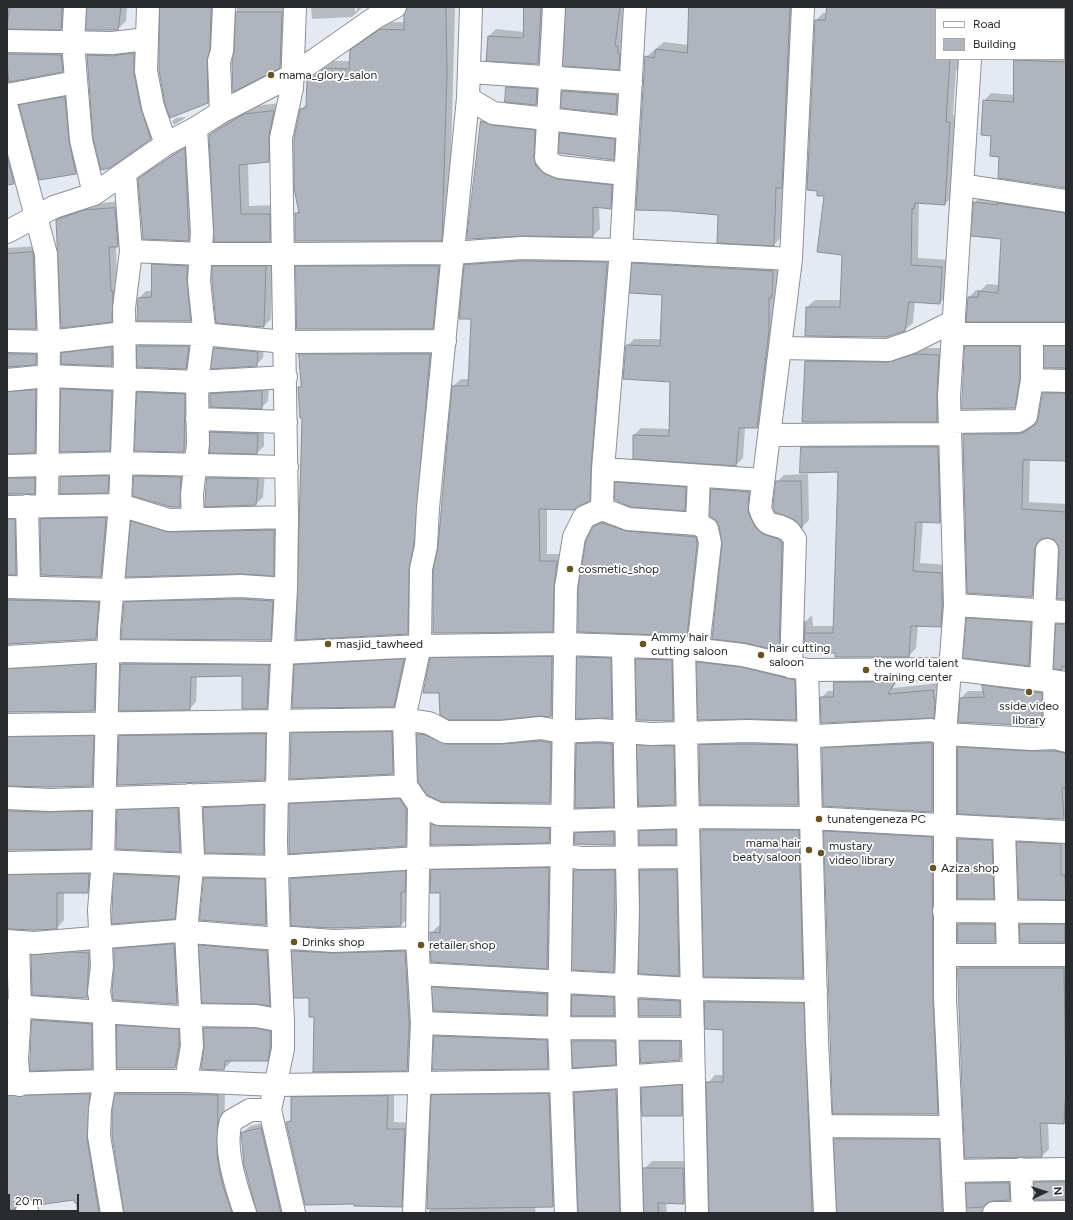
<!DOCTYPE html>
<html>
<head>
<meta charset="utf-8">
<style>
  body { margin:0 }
  #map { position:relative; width:1073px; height:1220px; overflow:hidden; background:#e4e9f2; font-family:Figtree,sans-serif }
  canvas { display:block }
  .frame { position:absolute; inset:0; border:8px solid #292b2e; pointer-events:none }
  .legend { position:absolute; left:935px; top:8px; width:130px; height:52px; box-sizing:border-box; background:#fff; border:1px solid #a9aaab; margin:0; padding:5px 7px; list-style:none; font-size:12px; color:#292b2e }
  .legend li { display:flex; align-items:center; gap:8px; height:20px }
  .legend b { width:20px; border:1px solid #a9aaab }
  .north { position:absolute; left:1025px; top:1172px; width:40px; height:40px; -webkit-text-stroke:3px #fff; paint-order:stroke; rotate:86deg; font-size:11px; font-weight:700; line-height:16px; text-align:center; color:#292b2e }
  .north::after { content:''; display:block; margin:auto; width:14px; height:18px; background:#292b2e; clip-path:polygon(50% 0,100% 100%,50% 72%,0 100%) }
  .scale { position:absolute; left:8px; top:1194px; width:71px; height:18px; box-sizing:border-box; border:2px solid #292b2e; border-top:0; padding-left:5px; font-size:12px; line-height:14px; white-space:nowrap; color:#292b2e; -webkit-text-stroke:3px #fff; paint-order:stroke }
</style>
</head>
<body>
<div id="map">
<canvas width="1073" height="1220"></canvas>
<div class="frame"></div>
<ul class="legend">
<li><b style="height:5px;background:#fff"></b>Road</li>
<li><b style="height:11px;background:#afb4bd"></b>Building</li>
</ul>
<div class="north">N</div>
<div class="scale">20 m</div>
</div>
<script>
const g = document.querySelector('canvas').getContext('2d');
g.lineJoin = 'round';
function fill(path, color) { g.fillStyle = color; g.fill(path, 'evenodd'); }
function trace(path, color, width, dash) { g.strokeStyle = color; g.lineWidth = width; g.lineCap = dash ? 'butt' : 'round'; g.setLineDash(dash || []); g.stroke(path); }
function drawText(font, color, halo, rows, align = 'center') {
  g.font = font + ' Figtree,sans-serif'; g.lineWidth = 3.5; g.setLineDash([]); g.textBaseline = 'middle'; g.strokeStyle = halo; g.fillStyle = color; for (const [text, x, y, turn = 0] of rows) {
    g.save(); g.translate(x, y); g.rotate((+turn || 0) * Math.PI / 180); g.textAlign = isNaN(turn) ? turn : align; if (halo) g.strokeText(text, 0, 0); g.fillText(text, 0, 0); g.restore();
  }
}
fill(new Path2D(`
  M7,7H70L69,21L61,29L7,28Z
  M87,7H127L126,21L118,29Z
  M161,7H218L215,95L208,103Z
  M237,7H289L288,59L280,67L235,52Z
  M311,7H355V11H357V7H363L352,17L312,19Z
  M409,7H455L449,232L441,240L296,214L299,210L301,109L307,104L308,81L333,61H350L351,51L359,43L389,22H405V15Z
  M525,7H548L545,56L538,63L487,60L489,36L496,29L524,32Z
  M567,7H626L622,39H625V62L618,69Z
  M690,7H798L789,180L783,186L781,237L774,245L719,242V214L646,57L664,42L688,45Z
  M828,7H969L971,9H936V59H964V63L956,71L953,115H957L952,197L945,204L919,203L918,258L949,260L947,295L940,303L915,301L913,323L905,330L807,307L815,300H842L843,254L825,195L818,190L808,189L816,20L823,13H827Z
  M986,7H1066V187L1000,156L992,135L984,101L991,93L1014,95L1015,59H1064V9H987Z
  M7,43L69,47L70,63L62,71L7,81Z
  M141,47L157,131L150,138L88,55L94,48Z
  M513,80L544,83L543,97L536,104L506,87Z
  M570,84L624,88L623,106L616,113L563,91Z
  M71,91L82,167L75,173L20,106L27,99Z
  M282,103L277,153L268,161L248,163L249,206L278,205V232L270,240H215L210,135L219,126L253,106Z
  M489,114L541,124L540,150L619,179L617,201L610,208L599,207L600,229L593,236L522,234L468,238L482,121Z
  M186,117L184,119L174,125L172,121L176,118Z
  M7,121L22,176L14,183L7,184Z
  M568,127L621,132L620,152L613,159L561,133Z
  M191,142L195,233L189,240L139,179L146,172Z
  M982,195L1066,205V320L969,297L976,290H981L987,284L999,285L1002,238L975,202Z
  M122,201L125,239L116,246L118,314L111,321L57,220L64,213L92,204Z
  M39,246L43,321L36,328L7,329V248Z
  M614,255L597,492L589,500L547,508V554H564L560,623L552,631L439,547L453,386L461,379H470L472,318L465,265L473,258Z
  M640,257L779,264V290L776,293V323L764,420L757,427H745L743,458L736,465L634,435L641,428L670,429L671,381L627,346L634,339H662L663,294L633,264Z
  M160,258L194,259L197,313L190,320L139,298L146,291H152L153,265Z
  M446,259L440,321L433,328L297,267L303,260Z
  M220,260H273L271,319L264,326L217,322L213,267Z
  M975,338H1028L1023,399L1014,408L966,347Z
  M145,339L195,340L193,361L186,368L138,346Z
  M1053,339H1066V369L1046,367V347Z
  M119,341V358L112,365L62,354L69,347Z
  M222,341L264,345L263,358L256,365L215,348Z
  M7,344L43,348V357L36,364L7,368Z
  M439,345L416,624L407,633L303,417L299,388L302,385L300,355L309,346Z
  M923,348H946L944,414L937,421L806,361L813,354Z
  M7,383H42V445L35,452L7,454Z
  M69,383L119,385L116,443L109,450L62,389Z
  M269,384L268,401L261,408L211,394L218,387Z
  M1066,385V460L1030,459L1029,502L1066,504V599L1058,598L1060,550L1059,543L1054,538H1043L1039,589L1032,596L964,435L971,427L1026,426L1033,425L1038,421L1043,393L1051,386Z
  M145,386L191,387V444L184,451L136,450L138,393Z
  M218,425L264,427V446L257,453L211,432Z
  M945,439L947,515L940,522H923L920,563L949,565L948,618L940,626L918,625L916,648L909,656L805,652L806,621L812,615L813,626H835L839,471L802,448L810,440Z
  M7,469L41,471V486L34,493L7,495Z
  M115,469V485L108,492L61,478L68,471Z
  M142,469L188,470L187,499L180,506L135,476Z
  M214,471L265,472L263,497L256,504L206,506L208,478Z
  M627,472L696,477L695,499L685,510L616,483Z
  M808,474L809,520L802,527L791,516L777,482L784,475Z
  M719,482L756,485L785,532L786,643L779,650L746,642L712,489Z
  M115,509L110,567L101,576L41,519L50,510Z
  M22,512L23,567L16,574L7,575V513Z
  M139,515L281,523L280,568L273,575L132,522Z
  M601,520L703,531L694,628L687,635L594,527Z
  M7,590L106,595L103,631L96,638L7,644Z
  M279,594L277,632L270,639L125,603L132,596Z
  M974,612L1038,616L1036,658L1029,665L967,619Z
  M1065,617H1066V670L1055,668L1057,624Z
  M559,650L558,709L551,716L440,692L431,659L438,652Z
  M585,650L617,651L618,710L611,717L578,657Z
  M644,652L678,654L680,713L673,720L637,659Z
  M411,653L401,699L393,706L295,665L302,658Z
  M705,656L801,673L802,712L795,719L747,718L698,663Z
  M129,657L276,659L274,701L267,708L243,674L197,675L196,702L189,709L122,664Z
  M102,658L101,703L94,710L7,712V660Z
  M901,675L893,688L940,683V710L933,717L821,698L828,691H835V683L842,676Z
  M990,679L1048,686L1049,718L1042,725L961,698L968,691H984L983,686Z
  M398,725L400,766L393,773L292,734L299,727Z
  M272,727L271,772L264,779L120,736L127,729Z
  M425,727L558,736L557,795L550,802L418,734Z
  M7,728L100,729L99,778L92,785H7Z
  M584,737H619L620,799L613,806L577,744Z
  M939,737V804L932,811L824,805L823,749L830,742Z
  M707,738L803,739L805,797L798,804L700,745Z
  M645,739H680L682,797L675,804L638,746Z
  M966,740L1066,744V818L958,813V748Z
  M407,792L412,838L405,845L290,804L297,797Z
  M271,799L270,846L264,853L204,808L211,801Z
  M7,801L99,804L98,841L90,848L7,849Z
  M185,802L187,844L180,851L118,811L125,804Z
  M439,818L556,822V835L549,842L432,844V825Z
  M682,823L683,837L676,844L640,831L647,824Z
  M709,823L805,824L809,970L802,977L702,830Z
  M621,825V837L614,844L576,834L583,827Z
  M832,825L939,831L944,1106L938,1113L825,832Z
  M965,832L998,834L1000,891L993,898H958V839Z
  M1025,835L1066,836V899L1020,898L1018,842Z
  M556,861L554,961L547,968L432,961L431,933L438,926H441V892L432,871L438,864Z
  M582,863L621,864L620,964L613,971L575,870Z
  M648,863H683L686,968L679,975L641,870Z
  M412,865L408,918L401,925L333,927L291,879L298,872Z
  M7,866L96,867L95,884L87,892H64V920L57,928H7Z
  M122,868L185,870L181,911L174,918L115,874Z
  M211,871L271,873L273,918L266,924L205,878Z
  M965,917H1001L1002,935L995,942L958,924Z
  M1028,917H1066V943L1021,942V925Z
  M181,937L184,996L177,1003L115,965V949L122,942Z
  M207,939L274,944L276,998L269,1005L200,946Z
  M301,943L413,944L415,1062L407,1070L314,1071L315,1016L310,997H295L293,951Z
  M7,944L14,989L7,996Z
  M95,946L94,990L87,997L33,994L32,956L39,949Z
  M966,960H1066V1123H1048L1049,1149L1042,1156L966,1157L959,968Z
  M442,979L556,985L555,1005L546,1014L433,988Z
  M580,988L620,991L621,1008L614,1015L573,995Z
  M647,992L686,994V1008L680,1015H640V999Z
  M713,995L811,996L823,1213H710L708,1083L715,1075H724V1029L706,1002Z
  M7,1012L13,1015L7,1069Z
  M40,1013L98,1017L99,1061L92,1068L33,1020Z
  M125,1019L185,1023L182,1060L175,1068L118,1026Z
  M212,1021L277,1025L274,1053L267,1060H231V1062L224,1069L205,1048V1028Z
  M442,1029L554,1034L555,1061L548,1068L435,1036Z
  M580,1034H622V1057L615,1064L573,1041Z
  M648,1035H686L687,1052L680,1059L641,1042Z
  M688,1079L689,1108L682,1115L642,1088L649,1082Z
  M623,1083L630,1213H579L575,1093L582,1086Z
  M7,1087H97L109,1213H77L75,1198L23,1199L21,1203L25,1213H7Z
  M124,1087L225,1088L224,1148L242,1213H125L113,1110L116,1094Z
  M556,1087L560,1199L553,1206L535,1207L536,1213H427L435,1206L432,1096L440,1088Z
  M394,1089V1122L412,1123L408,1195L401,1202L287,1123L292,1118V1098L299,1091Z
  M268,1122L289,1213H258L242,1133L250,1126Z
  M842,1132H946L952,1213H838L835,1139Z
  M652,1161H691V1195L684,1203L666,1202L667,1213H644V1169Z
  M1043,1175H1066V1200L1035,1182Z
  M975,1176H1016L1017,1192L1009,1199L989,1201V1206L992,1213H967V1184Z`), '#0003');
const building = new Path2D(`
  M10,7H62L61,30L7,29Z
  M87,7H121L118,30H86Z
  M160,7H211L210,49L207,61L208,103L170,118L165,104L159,70Z
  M446,7L447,73L442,241H295V213H299L294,188V139L300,109L306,108L307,81L325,68L349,69L350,50L380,29L404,30V15L407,8Z
  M524,7H541L538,64L486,61L488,36L521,38L523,37Z
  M566,7H620L615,46H618V54H620L619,70L563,66Z
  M689,7H790L782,188H776L774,246L717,243L718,215L672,211L636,210L645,56L654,58L656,49L687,53Z
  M827,7H936V59H950L946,122H950L945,205L915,203L914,209H912L911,265L942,267L940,304L909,302L905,331L886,337L805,336L806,307H840L842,255L817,252L824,196H817V191L807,190L815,20H825Z
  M236,12H282L280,68L233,92L232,63L234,52Z
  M134,53V73L141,109L151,139L110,168L101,170L93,138L87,55L112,56Z
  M7,54L61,55L63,72L9,82Z
  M1014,60L1066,62V188L998,178L999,157L990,156L991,136L981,135L983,100L1013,102Z
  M506,87L537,89L536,105L505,102Z
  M562,91L617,95L616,114L561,108Z
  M65,97L69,141L76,174L39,180L19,105Z
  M274,111L269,135V162L239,165L241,214H270V242H214L209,135L244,114Z
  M481,121L492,125L535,130L534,158L536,166L545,174L558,179L612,185L611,209L593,207V237L522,236L467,239Z
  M560,133L615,139L614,160L559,153Z
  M185,148L189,241L143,239L138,179Z
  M7,156L14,184L7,185Z
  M974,202L997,205V203L1066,213V322H966L968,297H978L979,291L998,293L1001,239L971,236Z
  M115,208L118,247H109L111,291H113L112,322L61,328L56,220L84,210Z
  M33,252L36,329H7V254Z
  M522,261L607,262L591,468L590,501L579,506L574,510L539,509L540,561H557L554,587L553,632L433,633V570L438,547L452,386H468L471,319H459L464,265Z
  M632,263L773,271L772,298H769V331L757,428H739L736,466L633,459V435L669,436L670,382L623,379L626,345L660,346L662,295L630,293Z
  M152,264L187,266V282L191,321H137L138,298L151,297Z
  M212,266H266L264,327L216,323L212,281Z
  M296,266H439L433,329H297Z
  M137,346H189L186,369L137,367Z
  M965,346H1020V379L1015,408L962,409Z
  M1044,346H1066V368H1044Z
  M112,347V366L61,364V353Z
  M214,348L258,352L257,366L211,369Z
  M7,354H36V365L7,367Z
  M299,354H430L414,544L409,569L408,634L296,640L302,418H300L298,387H301Z
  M915,354L939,355L937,395V422H802L805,361L888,362Z
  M61,389L112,391L110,451L60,452Z
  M36,390L35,453L7,454V392Z
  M262,391V409L210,407V394Z
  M137,392L185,394L184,452L135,451Z
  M1043,393H1066V461L1023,460L1022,509L1066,512V599H1057L1059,550L1058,545L1054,540L1048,538L1041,539L1037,543L1035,549L1032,597L967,593L963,434H1018L1025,432L1037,423Z
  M210,432L258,434L257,454L210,453Z
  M801,447H938L940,523L916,522L913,571L942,573V605L941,627L911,626L909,657H835V653H804L805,621V633H833L838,472L800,473Z
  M109,476L108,493L60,494V477Z
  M134,476L181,477L180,507H171L133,496Z
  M7,478H35V494H7Z
  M207,478L258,479L256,505L205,507Z
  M776,481H801L802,528L795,520L775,512L774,510L773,507Z
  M615,482L686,487L685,511L631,507L615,500Z
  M711,489L749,492L748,512L755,527L763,534L778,539L782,543L779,651L746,643L712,639L722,544L719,526L717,521L710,516Z
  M106,518L101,577L41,575L40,519Z
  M7,519H15L16,575H7Z
  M131,521L169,532L274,530V576L241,574L126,577Z
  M602,523L627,531L696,537L697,544L687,636L578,632V588L586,540L593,527Z
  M241,599L273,601L271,640L121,639L124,602Z
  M7,600L99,602L96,639L7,644Z
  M967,618L1031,622L1029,666L963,658Z
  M1056,624H1066V667L1062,666V670L1054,669Z
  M552,657L551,717L540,716L500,720H449L440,715L439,693H423L430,658Z
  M577,657L611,658L612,718L576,719Z
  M404,659L394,707L292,708L294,665Z
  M636,659L672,660L673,721L637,720Z
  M697,662L741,667L795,680L796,720L747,719L698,720Z
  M96,664L94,711L7,712V669Z
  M121,664L269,665L267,709H242V676L191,677L190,710L119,711Z
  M834,682H895L888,694L933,690L934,699H935L934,718L821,723L820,697H833Z
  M982,685L1042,693V726L958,722L960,698L984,697Z
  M392,732L393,774L290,779L291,733Z
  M266,734L265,780L117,785L119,736Z
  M417,734L425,735L446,744H501L540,741L551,743L550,803L442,802L427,795L418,782Z
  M94,736L92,786L50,787L7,786V737Z
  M599,743L612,744L614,807L575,808L576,744Z
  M930,743H932V812L823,806L822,748Z
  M747,744L797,745L798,805H700L699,745Z
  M637,745L674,746L675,805L639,806Z
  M958,747L1031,751H1054L1066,753V788H1062L1064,819L958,814Z
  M400,799L406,809V846L289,854V804Z
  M264,805V854L205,853L203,808Z
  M178,808L180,852L116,849L117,810Z
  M7,811L49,812L92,811L91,849L7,850Z
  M431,824L439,826L550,828L549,843L431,845Z
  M676,830V845H639V831Z
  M701,830H799L803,978L704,977Z
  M824,831L932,837L933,998L938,1114H833Z
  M614,832V845L574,844L575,833Z
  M958,839L992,840L994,899H958Z
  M1017,842L1061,844V875H1065L1066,900L1019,899Z
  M549,868L547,969L431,962L430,932L440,933V893H430L431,870Z
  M574,870H615L614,972L572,970Z
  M640,870H677L679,976L639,974Z
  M406,871L405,892H401V926L333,928L291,926L290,879Z
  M89,874L88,893H57V929L34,930L7,929V875Z
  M114,874L179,877L175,919L112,924Z
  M204,878L265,879L266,925L200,920Z
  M958,924H995V942H958Z
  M1020,924H1065V942H1020Z
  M174,944L177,1004L113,1000L112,992L114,967V949Z
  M199,945L267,951L270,1006L256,1004L202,1003Z
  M292,951L333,953L405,951L409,1023L407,1071L313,1072L314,1017H309V998H294Z
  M71,952L89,953L87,998L32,995L31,955Z
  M958,968H1064L1066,1086L1064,1124L1040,1123L1042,1157L965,1158Z
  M432,987L547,994V1015L434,1011Z
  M572,995L614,997V1016H572Z
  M639,999L680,1001V1016H639Z
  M705,1002L804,1003L812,1213H709L706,1082H723V1030L705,1029Z
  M32,1020L92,1024V1069L30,1071Z
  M117,1025L179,1029V1045L175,1068H117Z
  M204,1028H255L270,1031V1048L268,1061H225L224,1070L201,1069L204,1048Z
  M434,1036L547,1040L548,1069L433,1070Z
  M572,1041H615L616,1065L573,1068Z
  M640,1041H680V1060L641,1063Z
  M682,1085V1116H642L641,1088Z
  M616,1090L620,1213H578L574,1093Z
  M90,1094L87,1138L99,1213H79L77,1203H75L74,1200L38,1205L34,1200L27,1199L20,1200L15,1209L7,1210V1096Z
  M115,1094L218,1095L217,1156L222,1183L232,1213H124L112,1135V1110Z
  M549,1094L553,1207L427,1209L431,1095Z
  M388,1096L387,1129H405L402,1207L354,1206V1204L305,1205L286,1122L291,1121V1097Z
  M261,1128L281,1213H257L244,1164L241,1133Z
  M834,1139H939L942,1213H837Z
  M643,1168H683L684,1204L658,1203L659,1213H644Z
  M1034,1182H1066V1200H1035Z
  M966,1183H1009L1010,1200L993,1201L987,1203L983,1207L967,1208Z`);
fill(building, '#afb4bd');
trace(building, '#8a8f97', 1);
const street = new Path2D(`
  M75,7L73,43L81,140L94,194
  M148,7L146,71L153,107L166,144
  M554,7L546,158L550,163L559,167L625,174
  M973,9V7
  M7,41L112,43L147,39
  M470,72L631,83
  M7,95L76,82
  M468,98L493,113L628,128
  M7,108L46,254L49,342L47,505
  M221,112L219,61L222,51L224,7
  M962,185L1066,201
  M7,232L54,207L94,194L166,144L196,128L221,112L293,75L376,17L395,7
  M131,251L201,254H284L453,253L522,248L621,250L791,259
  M953,334H1066
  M7,341L49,342L124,333L203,334L285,342L445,341
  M780,348L888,350L912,342L954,321
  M7,380L48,376L197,382L286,377
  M1032,380L1066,381
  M197,419L286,422
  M950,422L1018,421L1026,416L1032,380V334
  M769,435L950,434
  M7,466L121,463L287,467
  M603,469L763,480
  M27,506L29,587
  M7,507L120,505L169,520L287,517
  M602,509L628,519L697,524L707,529L710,543L698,649
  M193,519L192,494L198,444L197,382L204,328L199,281L202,232L196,128
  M697,524L699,476
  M7,587L113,590L241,586L286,589
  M955,605L1066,612
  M623,646L628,911L626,985L632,1213
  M684,648L697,1213
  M7,657L109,651L282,653L420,646L565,644L684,648L743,655L807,670L951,669L1066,683
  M791,667L795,539C793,537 791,533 789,531C774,520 767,532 760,508L791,259L803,7
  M807,670L817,1040L825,1213
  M1041,679L1047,550
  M1054,681L1055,738
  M7,725L404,719L429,723L446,732H501L541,728L562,732L599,730L651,734L747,731L808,733L817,736L931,730L945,734L1032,739L1055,738L1066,741
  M7,798L50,800L236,794L406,786
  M419,805L439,814L561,816
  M561,821L688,817L811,818L1066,832
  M1004,829L1008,954
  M7,863L103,861L192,865L277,867L418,858L561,855L581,858L689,857
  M944,911L1066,912
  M7,941L34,943L178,931L279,939L293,938L333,941L417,938
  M18,942L20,1010L17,1059L19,1085
  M945,955H1066
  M419,974L692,989L816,991
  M7,1010L28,1007L177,1017L189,1015L256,1016L283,1021
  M422,1023L559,1028L693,1029
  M186,1081L192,1046L186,932L193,856L190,795
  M7,1084L105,1081H186L276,1085L561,1081L694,1072
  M822,1126L951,1127
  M1021,1169L1023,1213
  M953,1171L1066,1169
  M27,1211V1213
  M112,1213L99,1136L100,1109L105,1081L104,1020L99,992L102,966L99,910L103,861L109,629L120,505L125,380L124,308L131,251L125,173
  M245,1213C236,1186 223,1148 231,1121L250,1110H270
  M294,1213L270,1110L283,1049V1021L279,939L276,841L278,736L286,589L287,517L281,138L292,88L295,7
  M414,1213L422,1023L417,938L419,805L406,786L404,719L420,646L421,569L426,546L428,508L468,98L471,7
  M566,1213L559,1028L566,587L574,537L584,517L602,509L603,469L621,250L635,7
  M955,1213L945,997V734L955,605L949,396L970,59
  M994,1213L1066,1212`);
trace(street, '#8c9099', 24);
trace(street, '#fff', 22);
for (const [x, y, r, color] of [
  [271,75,4,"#685322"],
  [570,569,4,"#685322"],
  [328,644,4,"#685322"],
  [643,644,4,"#685322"],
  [761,655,4,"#685322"],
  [866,670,4,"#685322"],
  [1029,692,4,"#685322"],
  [819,819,4,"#685322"],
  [809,850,4,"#685322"],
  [821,853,4,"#685322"],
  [933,868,4,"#685322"],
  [294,942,4,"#685322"],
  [421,945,4,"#685322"]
]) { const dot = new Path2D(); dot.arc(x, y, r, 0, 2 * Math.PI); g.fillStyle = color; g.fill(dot); trace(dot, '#fff', 1.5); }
drawText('12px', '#292b2e', '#fff', [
  ["mama_glory_salon",279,75],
  ["cosmetic_shop",578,569],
  ["Ammy hair",651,637],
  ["cutting saloon",651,651],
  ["masjid_tawheed",336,644],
  ["hair cutting",769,648],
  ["saloon",769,662],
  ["the world talent",874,663],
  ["training center",874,677],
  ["sside video",1029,706,"center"],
  ["library",1029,720,"center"],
  ["tunatengeneza PC",827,819],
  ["mama hair",801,843,"right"],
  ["beaty saloon",801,857,"right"],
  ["mustary",829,846],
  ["video library",829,860],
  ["Aziza shop",941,868],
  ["Drinks shop",302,942],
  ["retailer shop",429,945]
], 'left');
</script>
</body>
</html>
